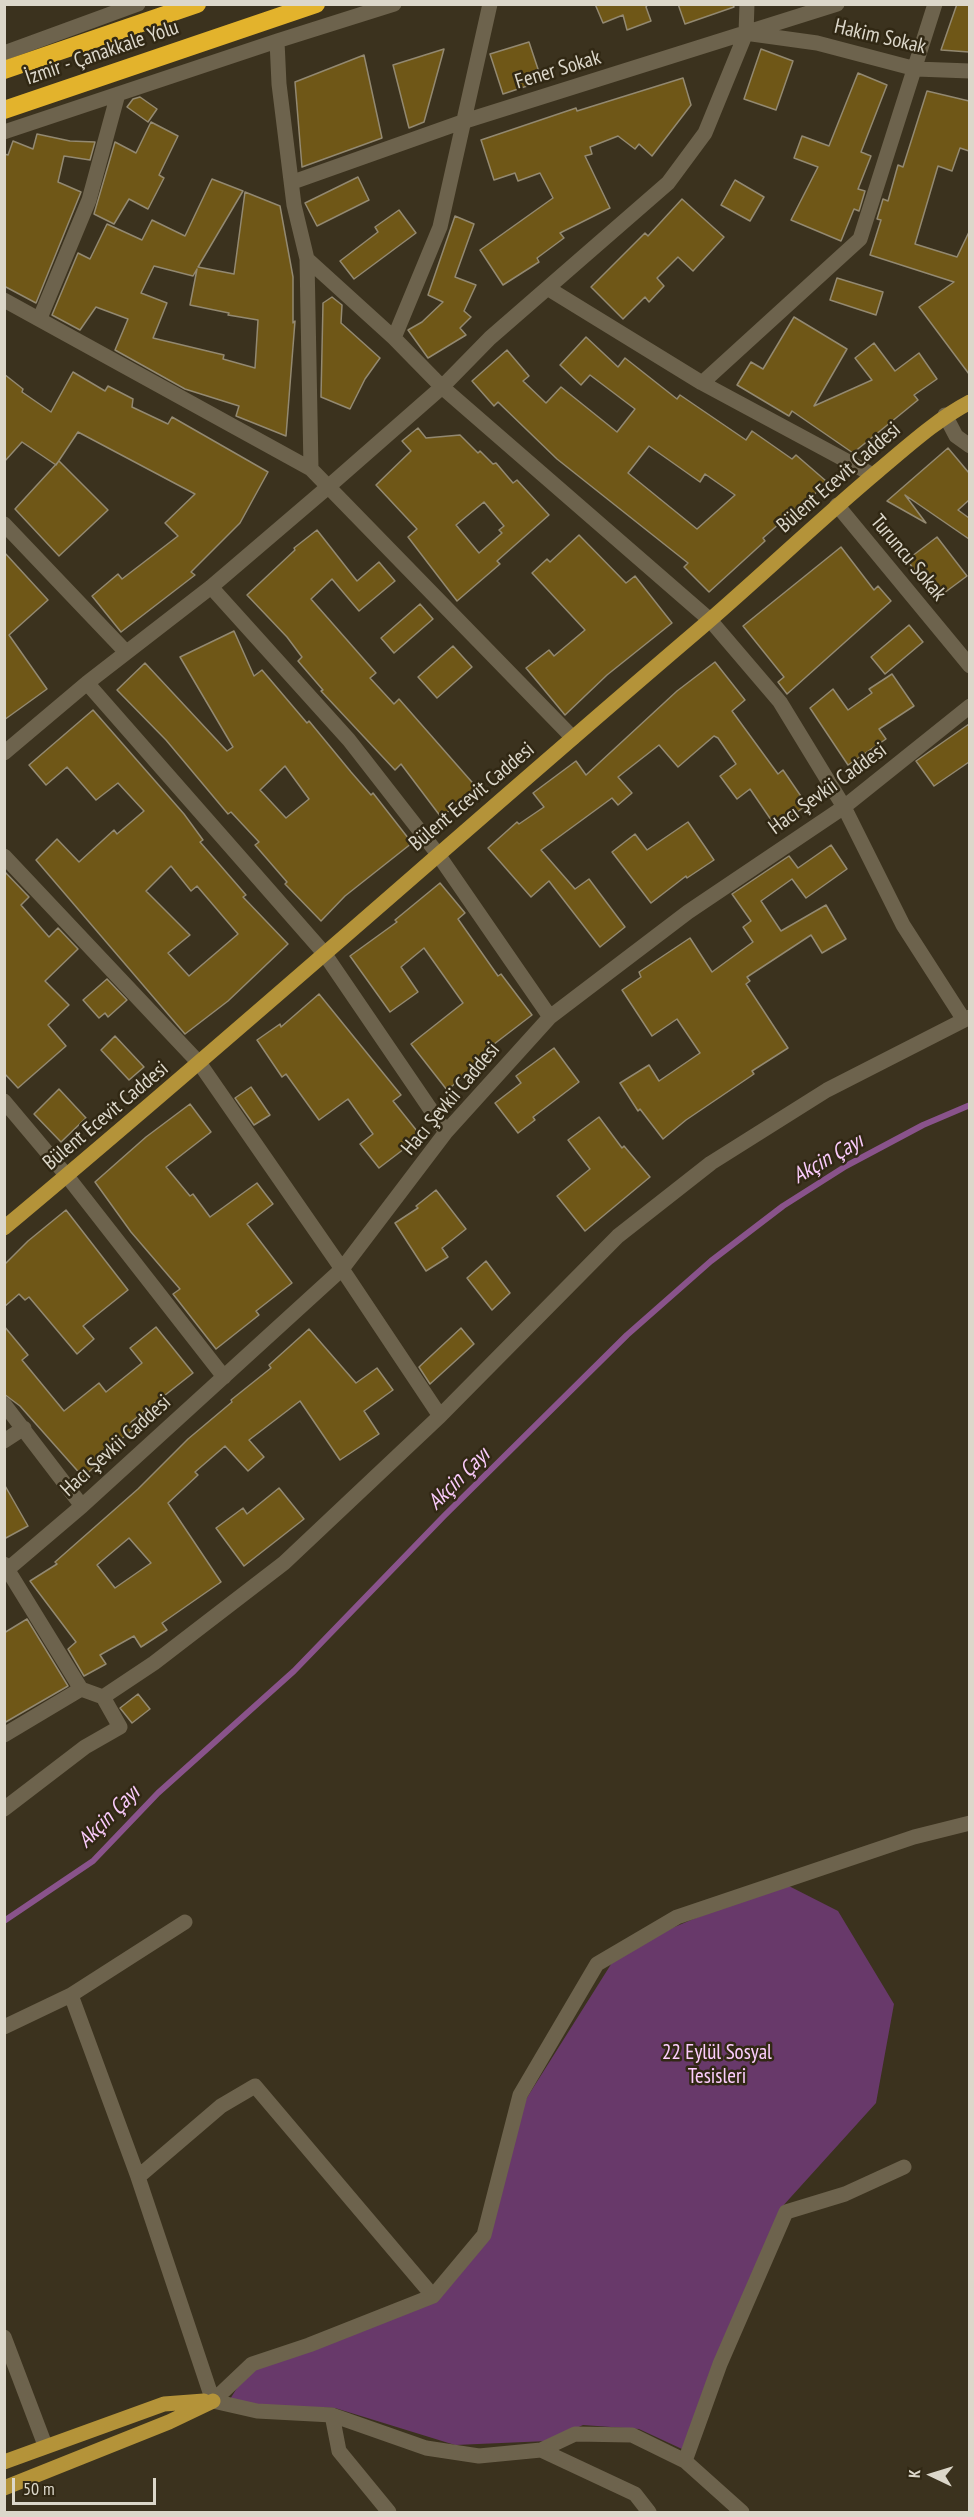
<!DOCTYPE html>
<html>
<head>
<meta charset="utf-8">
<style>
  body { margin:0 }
  #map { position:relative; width:974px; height:2517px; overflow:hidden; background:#3b321e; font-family:"PT Sans Narrow",sans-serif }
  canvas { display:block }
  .frame { position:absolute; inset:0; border:6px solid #dcd7ca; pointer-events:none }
  .north { position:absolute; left:902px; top:2445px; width:60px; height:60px; -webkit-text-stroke:4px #312814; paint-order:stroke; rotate:274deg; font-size:16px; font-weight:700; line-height:24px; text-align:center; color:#dcd7ca }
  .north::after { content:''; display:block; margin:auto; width:21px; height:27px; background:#dcd7ca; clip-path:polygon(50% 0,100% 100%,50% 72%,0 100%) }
  .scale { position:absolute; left:12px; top:2478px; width:144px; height:27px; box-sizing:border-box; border:3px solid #dcd7ca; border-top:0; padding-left:8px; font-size:18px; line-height:21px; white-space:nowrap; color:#dcd7ca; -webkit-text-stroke:4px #312814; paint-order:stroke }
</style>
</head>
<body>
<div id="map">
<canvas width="974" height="2517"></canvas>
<div class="frame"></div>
<div class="north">K</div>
<div class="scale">50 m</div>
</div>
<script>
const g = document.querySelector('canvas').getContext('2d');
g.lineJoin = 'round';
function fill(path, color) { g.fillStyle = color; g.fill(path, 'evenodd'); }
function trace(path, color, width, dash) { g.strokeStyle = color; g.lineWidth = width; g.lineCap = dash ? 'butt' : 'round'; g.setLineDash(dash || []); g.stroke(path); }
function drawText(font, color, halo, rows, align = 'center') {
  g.font = font + ' "PT Sans Narrow",sans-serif'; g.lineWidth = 5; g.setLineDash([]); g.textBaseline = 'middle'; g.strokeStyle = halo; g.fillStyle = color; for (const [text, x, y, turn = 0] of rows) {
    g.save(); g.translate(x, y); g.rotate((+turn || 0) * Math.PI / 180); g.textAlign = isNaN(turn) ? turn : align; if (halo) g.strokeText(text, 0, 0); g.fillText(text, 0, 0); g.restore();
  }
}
fill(new Path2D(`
  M781,1882L838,1911L894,2004L876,2103L781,2208L682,2449L639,2429L583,2425L548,2441L455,2445L335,2408L227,2404L252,2364L433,2296L484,2235L516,2115L620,1950Z`), '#68396a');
trace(new Path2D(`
  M4,1921L93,1861L158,1793L294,1671L444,1516L627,1335L711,1261L783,1206L846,1166L923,1125L970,1105`), '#89538b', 6);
const building = new Path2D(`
  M595,4H648L646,7L651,21L627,30L623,15L603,23Z
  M678,4H733L734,7L685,24Z
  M957,4H969V52L941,50Z
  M529,42L542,81L503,94L490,54Z
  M444,49L424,122L409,128L393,65Z
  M761,49L793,61L776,110L744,99Z
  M364,55L382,138L302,167L295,82Z
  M858,73L887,85L861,152L871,156L858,189L865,191L859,211L854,209L841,241L791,220L818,167L794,158L802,136L829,146Z
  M683,78L691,105L652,156L639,144L635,149L618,136L590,147L592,154L585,156L610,208L560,233L564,238L537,258L539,262L503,285L480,250L553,198L540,173L518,181L515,173L494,180L481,140L576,108L577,111Z
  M927,91L969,101V151L960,148L952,171L938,166L915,244L957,257L969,232V374L919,307L954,282L870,255L881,220L877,219L883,199L888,201L898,165L903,167Z
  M140,97L157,109L148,122L127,107L133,99Z
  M151,122L178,136L159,175L164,178L148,209L129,199L114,224L94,214L115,142L136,153Z
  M37,134L70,141L95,142L90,160L64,156L58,182L81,192L36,303L4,286V154L8,155L13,141L33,149Z
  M358,177L369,200L317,226L305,203Z
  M212,179L243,191L198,267L234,274L245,192L280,206L293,277V323L295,321L286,436L236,416L239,406L185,389L115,350L128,319L96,307L80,330L52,315L78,253L90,259L107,224L142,240L152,220L185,236ZM154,266L193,276L197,269L190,305L229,313L228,315L258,320L255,368L223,359L224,355L153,338L167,303L141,293Z
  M735,180L764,197L750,221L721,205Z
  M682,199L724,237L693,271L678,257L657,278L664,286L649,302L645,297L623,319L591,287L645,233L648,236Z
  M399,210L416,233L354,279L340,261L378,232L375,227Z
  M455,216L474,224L455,277L476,285L464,311L471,317L460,328L466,335L428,358L408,330L422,322L443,302L428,295Z
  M837,278L883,292L876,315L830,300Z
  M332,297L342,305L341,323L380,358L365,379L350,409L321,397L323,303Z
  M794,317L847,349L814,406L872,380L855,358L874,343L895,371L919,353L937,379L914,395L918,400L853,453L792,411L789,416L737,385L751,362L763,369Z
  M586,337L618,367L625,358L677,399L680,395L746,440L752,431L792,459L796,455L826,481L800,511L797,508L763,538L765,541L709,592L684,567L688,563L557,459L498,402L494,406L472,381L507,350L529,376L523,381L546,403L561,387L617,432L635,409L590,375L581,385L560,365ZM649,446L700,482L705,474L735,495L697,529L628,473Z
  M73,372L105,391L108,386L133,399L132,407L168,424L172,417L268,472L240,523L191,572L195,575L121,632L92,596L118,574L122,579L178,536L165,523L195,494L78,432L56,465L22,442L4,462V374L23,389L22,392L51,412Z
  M418,428L426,438L460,435L478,453L480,451L493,464L496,463L513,483L517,480L549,515L497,561L500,564L457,601L408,537L417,529L376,485L411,451L402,441ZM484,502L504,526L499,530L502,533L479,553L456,525Z
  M948,448L969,473V500L958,510L969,518V539L905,495L926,523L887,501Z
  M59,461L108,510L59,556L15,509Z
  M317,530L357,581L379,562L395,581L359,611L332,579L311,599L376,673L370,678L394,704L399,699L478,789L441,817L401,764L395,770L321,691L323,690L298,661L302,657L287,637L247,595L295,550L294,548Z
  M579,535L626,583L635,576L672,623L607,675L565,715L526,668L549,650L554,656L585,630L532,573L547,559L550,562Z
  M937,537L967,576L936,599L907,560Z
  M841,547L874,590L878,586L891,601L787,694L778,682L784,677L743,626Z
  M4,552L48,600L9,635L47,689L4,720Z
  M420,604L433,619L394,653L381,638Z
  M909,625L923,642L885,674L871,657Z
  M234,631L254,676L262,670L307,723L309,721L351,772L371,795L373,793L412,843L345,896L321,921L285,884L287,882L255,845L259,842L231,812L228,814L166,740L117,690L145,663L227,751L233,747L180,657ZM285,766L309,799L286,818L260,790Z
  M453,646L472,667L437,698L418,677Z
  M715,662L745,700L732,711L778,774L783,770L807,805L776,827L750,789L737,799L720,776L736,764L718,738L714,736L678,767L659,745L618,777L632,793L618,805L612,798L541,850L575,889L589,879L625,927L600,947L549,881L531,897L488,848L517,822L519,824L544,807L533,793L576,761L586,775L677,691Z
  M892,674L914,706L879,729L886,739L848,765L810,708L833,689L848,710L872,693L869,689Z
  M93,710L184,814L203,840L200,842L246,895L243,897L288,944L228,1001L185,1034L36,860L57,839L79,862L114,830L117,834L144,811L118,783L96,800L67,767L46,785L29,765ZM171,866L191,891L197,886L238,934L189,976L168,953L190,935L146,891Z
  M969,724V762L934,786L916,761Z
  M688,822L714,860L687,878L686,876L651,903L612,852L635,834L647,850Z
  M831,845L847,869L806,898L792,879L761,901L781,931L826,905L846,939L822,953L811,935L747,977L750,981L746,984L788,1048L752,1071L754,1074L686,1120L663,1139L640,1109L638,1111L620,1083L649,1065L659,1081L700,1053L677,1019L652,1036L622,990L641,977L639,972L690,938L712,972L753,942L743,927L751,921L732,894L789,856L798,868Z
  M4,871L29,897L21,905L49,937L58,928L78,949L45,981L69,1005L48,1025L66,1046L18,1088L4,1073Z
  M440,883L465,913L458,919L498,976L501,974L532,1015L485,1051L489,1057L447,1090L411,1044L463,1003L424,948L401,967L418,992L390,1012L350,956L397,922L395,920Z
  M107,979L127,1000L108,1017L105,1013L99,1018L83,1000Z
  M319,994L401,1095L393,1101L421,1136L379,1168L360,1144L373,1134L348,1099L319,1120L286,1074L282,1077L257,1040L280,1024L281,1027Z
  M115,1036L144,1067L129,1080L101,1050Z
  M554,1048L579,1082L533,1117L535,1120L518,1133L495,1103L521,1083L516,1076Z
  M251,1087L270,1115L254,1125L235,1098Z
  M59,1089L86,1118L61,1142L34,1114Z
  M190,1104L211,1132L166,1167L190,1196L193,1194L210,1217L257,1183L273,1204L247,1224L292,1283L256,1311L259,1315L216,1349L173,1294L180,1289L131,1232L95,1182L146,1137Z
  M599,1117L622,1148L624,1146L650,1177L585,1231L557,1196L590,1169L568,1140Z
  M436,1190L466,1229L442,1248L448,1257L426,1271L395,1223L418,1208L416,1206Z
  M66,1210L128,1290L83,1326L94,1339L77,1354L29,1297L25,1300L19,1294L4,1307V1265L28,1241Z
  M486,1261L510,1293L492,1310L467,1278Z
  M4,1326L28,1355L22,1360L64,1411L99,1383L106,1392L142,1363L130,1348L156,1327L193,1373L131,1422L135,1428L104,1453L107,1456L83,1477L20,1406L4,1394Z
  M461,1328L474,1344L430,1384L419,1367Z
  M309,1329L356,1383L377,1368L393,1390L364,1411L379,1434L340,1460L300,1401L249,1440L264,1457L248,1471L225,1446L195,1472L198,1475L168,1503L221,1582L162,1623L167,1630L141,1647L134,1636L100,1655L106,1664L84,1676L68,1649L76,1642L30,1581L57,1564L55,1562L138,1489L188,1439L232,1402L231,1400L271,1368L269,1365ZM129,1538L151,1563L115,1588L97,1565Z
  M4,1484L28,1526L4,1539Z
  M279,1488L304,1519L244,1566L216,1528L243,1508L247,1514Z
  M27,1619L68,1686L4,1723V1633Z
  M138,1694L150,1709L132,1723L120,1708Z`);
fill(building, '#6f5717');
trace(building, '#938971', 1.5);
trace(new Path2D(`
  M752,34L817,43L916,69L970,71
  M277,41L279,84L294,205L307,259L394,338L442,387L710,620L780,702L844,807L903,925L964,1020
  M4,53L138,4
  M4,132L277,41L394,4
  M293,182L462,122L837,4
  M307,259L311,469
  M549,289L702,383L873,475
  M4,300L311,469L573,738
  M40,318L89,200L118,94
  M394,338L440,227L490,4
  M702,383L860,239L935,4
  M945,415L956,436L970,446
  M837,505L970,666
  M4,524L126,652
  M211,587L349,740L437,853L550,1017
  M87,683L324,953L446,1132
  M4,753L87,683L211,587L328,487L442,387L490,338L668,183L705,133L746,33L747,4
  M4,856L200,1064L342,1269L440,1416
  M4,1101L67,1176L224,1377
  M4,1404L82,1506
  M4,1441L24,1428
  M4,1564L81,1689
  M8,1569L82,1506L342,1269L446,1132L550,1017L688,912L844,807L970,706
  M4,1735L81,1689L103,1697L154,1663L284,1563L440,1416L618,1236L711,1163L827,1090L970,1017
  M4,1809L85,1747L120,1727L103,1697
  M71,1995L138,2177
  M4,2027L71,1995L185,1922
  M255,2086L433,2296L309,2345L252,2364L213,2401L138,2177L221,2106Z
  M433,2296L484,2235L520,2095L597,1964L677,1917L914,1837L970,1823
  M4,2337L45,2445
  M213,2401L257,2411L332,2415L339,2451L389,2512
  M332,2415L426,2448L479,2456L541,2450L635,2494L649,2512
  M541,2450L575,2434L632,2435L685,2461L720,2364L786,2212L845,2194L904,2167
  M685,2461L742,2512`), '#6d634d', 15);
trace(new Path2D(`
  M4,1228C238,1033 465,829 696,632C758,579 816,523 878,471C908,446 936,420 970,402
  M4,2462L164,2404L204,2401
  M4,2488L169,2422L213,2401`), '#b49339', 15);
trace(new Path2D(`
  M4,70L197,4
  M4,110L316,4`), '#e3b32c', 18);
drawText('21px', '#dcd7ca', '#312814', [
  ["Hakim Sokak",880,37,13],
  ["İzmir - Çanakkale Yolu",102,53,-19],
  ["Fener Sokak",558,70,-17],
  ["Bülent Ecevit Caddesi",839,478,-41],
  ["Turuncu Sokak",908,558,50],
  ["Hacı Şevkii Caddesi",828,789,-36],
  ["Bülent Ecevit Caddesi",472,797,-40],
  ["Hacı Şevkii Caddesi",451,1099,-50],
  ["Bülent Ecevit Caddesi",106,1116,-40],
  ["Hacı Şevkii Caddesi",116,1446,-42]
]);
drawText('21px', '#fdcefe', '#312814', [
  ["22 Eylül Sosyal",717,2053],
  ["Tesisleri",717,2077]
]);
drawText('italic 22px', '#facbfb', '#312814', [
  ["Akçin Çayı",828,1159,-30],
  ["Akçin Çayı",459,1479,-45],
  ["Akçin Çayı",109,1817,-45]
]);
</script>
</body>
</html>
